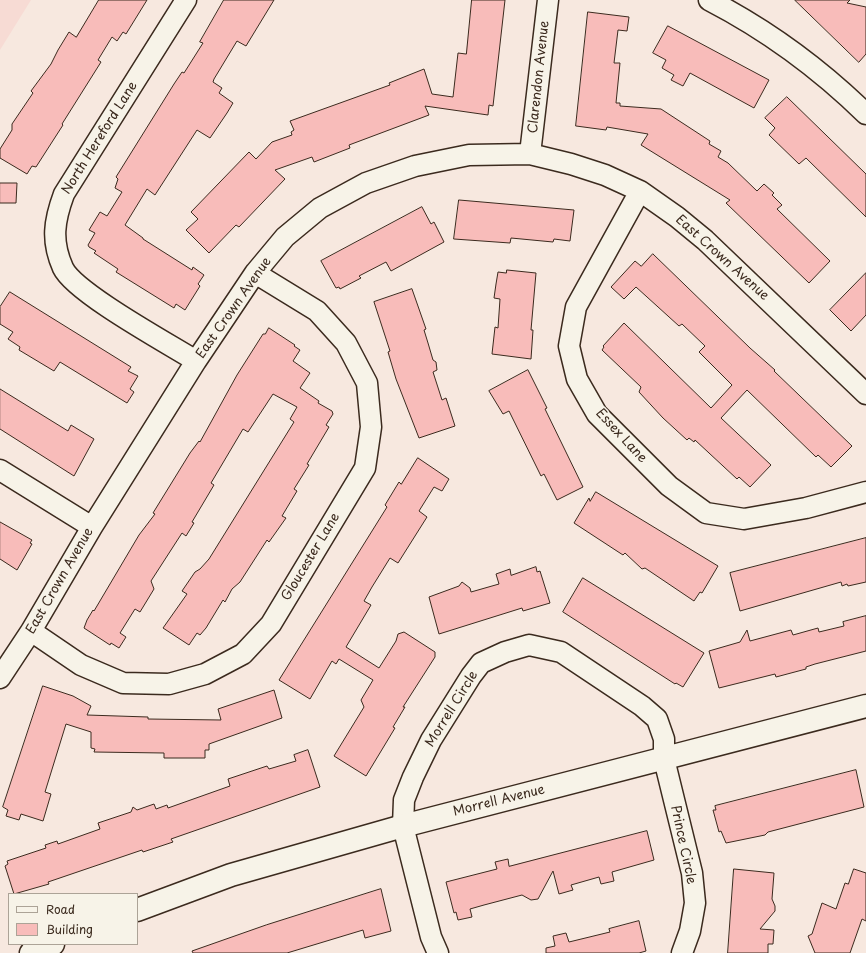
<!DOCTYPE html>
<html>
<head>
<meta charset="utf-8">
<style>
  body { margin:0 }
  #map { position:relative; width:866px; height:953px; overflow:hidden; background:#f7e8df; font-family:"Playpen Sans",sans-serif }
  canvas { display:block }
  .legend { position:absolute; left:8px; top:893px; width:130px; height:52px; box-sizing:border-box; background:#f7f3e8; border:1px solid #aca397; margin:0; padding:5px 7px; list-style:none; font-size:12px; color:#3b2a1e }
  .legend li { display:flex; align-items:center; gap:8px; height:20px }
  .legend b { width:20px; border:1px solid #aca397 }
</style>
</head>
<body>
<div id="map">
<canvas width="866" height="953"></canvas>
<ul class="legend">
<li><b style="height:5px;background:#f7f3e8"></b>Road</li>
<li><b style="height:11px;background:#f8bcba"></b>Building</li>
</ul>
</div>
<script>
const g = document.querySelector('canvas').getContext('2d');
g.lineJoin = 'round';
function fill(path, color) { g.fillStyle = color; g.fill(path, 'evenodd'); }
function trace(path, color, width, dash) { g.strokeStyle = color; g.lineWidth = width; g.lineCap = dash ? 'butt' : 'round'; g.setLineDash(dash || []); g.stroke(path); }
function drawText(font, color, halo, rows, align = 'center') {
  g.font = font + ' "Playpen Sans",sans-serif'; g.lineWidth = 3; g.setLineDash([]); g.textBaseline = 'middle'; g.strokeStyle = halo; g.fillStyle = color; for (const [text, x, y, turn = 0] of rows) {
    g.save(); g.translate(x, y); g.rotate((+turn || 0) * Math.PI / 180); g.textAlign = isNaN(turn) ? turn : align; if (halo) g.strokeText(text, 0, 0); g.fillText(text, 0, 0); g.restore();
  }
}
fill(new Path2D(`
  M0,0H31L0,50Z`), '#f7dbd4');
const building = new Path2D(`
  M99,0H147L126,34L123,32L117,41L112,37L98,60L101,62L62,124L63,125L36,167L32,166L27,174L0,158V149L12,130V124L33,93L31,91L51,64L58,50L69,32L76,37Z
  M224,0H274L246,46L237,41L214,79L213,82L222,88L219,93L233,103L227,113L210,138L197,130L155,195L147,189L125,225L143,238V239L192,270L193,267L204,275L198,284L200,286L185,310L176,304L174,308L116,272L118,269L94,253L96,251L89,247L88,245L95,233L89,230L100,212L107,216L122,192L115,188L118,179L116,177L174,84L182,72L184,73L203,43L200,42Z
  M472,0H505L493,106L489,105L488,115L425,106L429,115L349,145L350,148L314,162L312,157L275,170L285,179L239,227L236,225L209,253L186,230L198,219L191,212L249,152L256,159L272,142L292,135L291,132L294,130L290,121L390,85L389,83L424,69L432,94L453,97L458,53L466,54Z
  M795,0H850L847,3L866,7V54L859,62Z
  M588,12L629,17L627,31L618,30L614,63H620L616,103H620V106L661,109L710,141L709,144L721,151L718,157L728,163L757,191L764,184L774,193L772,195L782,205L777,209L830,261L809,283L726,203L730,200L641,145L648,134L607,127L606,130L576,126Z
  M668,26L769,80L754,108L690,73L683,86L671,80L674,75L662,68L666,60L653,53Z
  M787,97L866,174V217L806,158L799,164L769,135L775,128L765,118Z
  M0,183H17L16,203H0Z
  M459,200L574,210L570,241L554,239L553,242L511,238L510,243L454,239Z
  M422,207L431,224L434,222L444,242L391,271L386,262L359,276L361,278L340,289L339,287L336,288L321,261Z
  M653,254L750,348L775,370L774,371L852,446L831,467L818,455L816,457L747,390L721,418L771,465L750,487L739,477L737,479L695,440L694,442L689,438L687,440L663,418L639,392L641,387L602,350L604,347L603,346L624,323L711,408L732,385L699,352L705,346L682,324L679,326L636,287L624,299L611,287L635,261L641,266Z
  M507,270L536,273L531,330H533L531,359L492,354L495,327L498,328L500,299L494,298L496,284L498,272L506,273Z
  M866,273V315L851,331L830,310Z
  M412,289L426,329L424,330L428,343L433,360L436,362L437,370L433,372L442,400L446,398L455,426L419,438L396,379L388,352L390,351L374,302Z
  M10,292L131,367L128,371L138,376L130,389L134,392L127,403L60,362L54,371L19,350L20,347L8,339L13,332L0,324V307Z
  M269,328L295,345L294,346L300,350L293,361L310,373L300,388L319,401L318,403L332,411L333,414L326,425L329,427L307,464L309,465L294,489L297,491L282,516L286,518L269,542L267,540L240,582L232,589L225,602L223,600L206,628L200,635L197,633L189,645L163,628L187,594L182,591L195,572L200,569L209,559L294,422L290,419L297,407L273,394L248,432L243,429L211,483L214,485L192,522L194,523L186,536L182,533L151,581L154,589L140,612L135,609L120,633L126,637L119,648L111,643L110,645L84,628L87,620L93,610L94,611L139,535L155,514L153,513L190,453L199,441L200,442L237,375L263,334H265Z
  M528,370L547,408L545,409L583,487L557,500L544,474L541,476L509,411L503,414L489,391Z
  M0,389L68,431L71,425L94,439L74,476L0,429Z
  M418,458L449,479L442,491L434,487L419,511L427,517L398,563L390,558L372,587L364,601L371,605L346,647L379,668L396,641L398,634L404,632L435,652V657L403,707H405L393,727L395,728L366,776L334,756L364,707L361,700L373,680L339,659L336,664L332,661L310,699L279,680L387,507L385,505L399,482L401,484Z
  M596,492L718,566L702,593L700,592L694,601L645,568L642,569L625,553L623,555L574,523L589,498L590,501Z
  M0,522L32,540L30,543L32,544L17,570L0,559Z
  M866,538V582L848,586L847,584L842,586L841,582L740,611L730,573Z
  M536,567L537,572L540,571L550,603L523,611L522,608L439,634L429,597L459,586L462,582L470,588L471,592L499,584L496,574L510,569L511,575Z
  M583,578L704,653L683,687L676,683L675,684L563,612Z
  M866,616V651L815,664L806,667V669L776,677L775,674L719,688L709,651L740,642L747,630L750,641L791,630L793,635L818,628L819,632L844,626L843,622Z
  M43,686L73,696L91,706L87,715L148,717V719L221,720L218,709L274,690L282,718L209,744V750H205V758H164V753L94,752L95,749L91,748V732L66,724L45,792L51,794L43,821L21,814L19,820L6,816L8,810L3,807Z
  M308,750L320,787L171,839L173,842L143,852L142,850L48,882L49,884L14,894L5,866L8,864L7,861L46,848L45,845L57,841L58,844L100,829L98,823L131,812L133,807L137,810L154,804L156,809L167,805L168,808L230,786L228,779L267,766L269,769L296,761L294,755Z
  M856,770L864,807L768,832L765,835L726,843L721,831L719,832L713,810H716L715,806Z
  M647,831L654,860L612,872L614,881L601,884L599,877L571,885L573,890L559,894L553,871L538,899L531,900L522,895L484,905L470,909L472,917L458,920L456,912L454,913L446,882L497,869L495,862L508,859L509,866Z
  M734,869L774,873L772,899L775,906V911L760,929L774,930L773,944H768V953H728Z
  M854,869L866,873V921L862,919L850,953H815L808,936L812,934L822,903L836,909L845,883L848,884Z
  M381,889L391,931L365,938L363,930L287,953H193L192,951L266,925Z
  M639,921L646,951L639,953H546V948L555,946L553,936L566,933L569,942L610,932L609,929Z`);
fill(building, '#f8bcba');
trace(building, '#3b2a1e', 1);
const street = new Path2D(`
  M186,0L64,194C54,221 51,241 63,268C75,293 169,344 196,361
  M709,0C767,30 819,68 866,114
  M530,154L548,0
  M640,191L576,307L569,346L577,379L597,414L669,486L706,513L744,519L806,508L866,492
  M0,470L92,527
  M31,631L81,665L123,683L169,684L205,674L243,654L271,624L365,468L371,427L367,383L346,343L317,311L255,273
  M0,678L31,631L92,527L196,361L255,273L285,237L320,208L366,183L415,166L469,155L530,154L571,164L605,175L640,191L677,217L705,240L866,394
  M438,953L431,937L403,826L404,800L413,777L431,740L471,676L481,663L505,652L529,645L561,652L642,706L657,719L664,739V759L692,873L695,903L690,931L682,953`);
const secondary = new Path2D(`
  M137,910L231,875L403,826L866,706
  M31,953L53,944`);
trace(street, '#3b2a1e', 23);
trace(secondary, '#3b2a1e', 25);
trace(street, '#f7f3e8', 20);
trace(secondary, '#f7f3e8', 22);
drawText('13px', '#3b2a1e', '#f7f3e8', [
  ["Clarendon Avenue",539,77,-84],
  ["North Hereford Lane",100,138,-58],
  ["East Crown Avenue",722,258,42],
  ["East Crown Avenue",234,308,-55],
  ["Essex Lane",621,436,47],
  ["Gloucester Lane",311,557,-59],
  ["East Crown Avenue",60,581,-60],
  ["Morrell Circle",452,709,-58],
  ["Morrell Avenue",499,801,-14],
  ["Prince Circle",683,845,78]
]);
</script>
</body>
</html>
